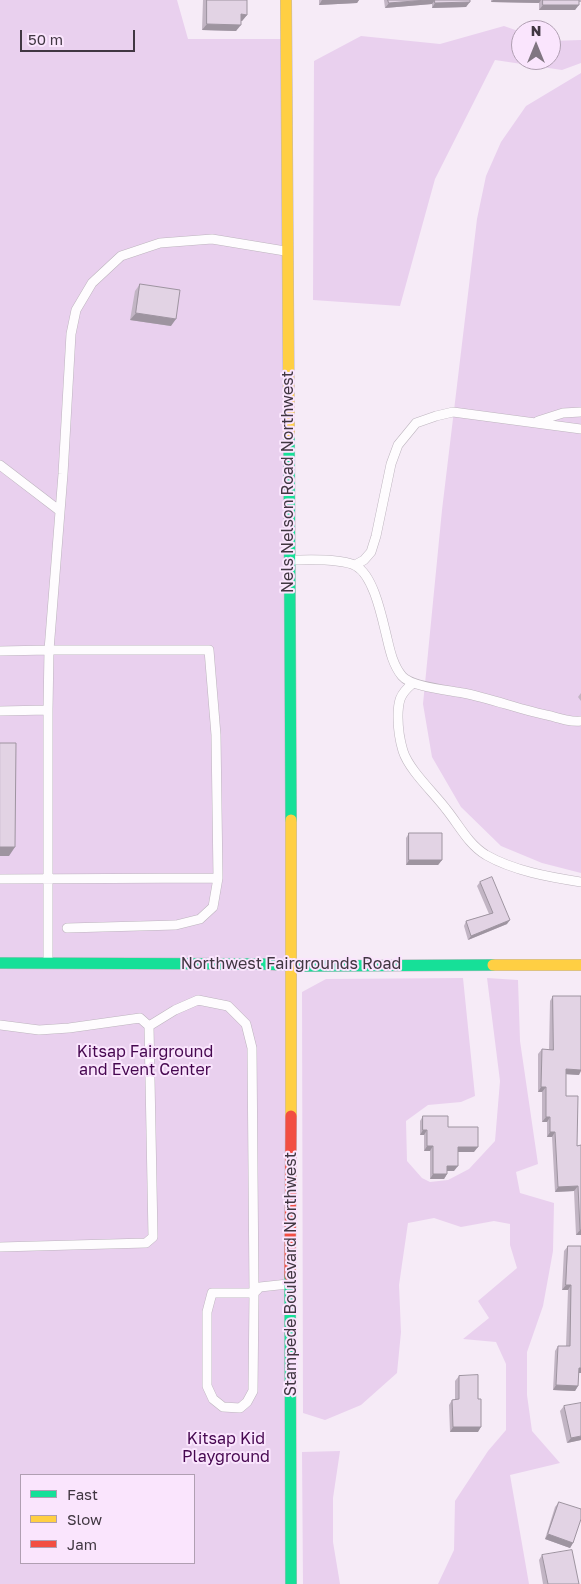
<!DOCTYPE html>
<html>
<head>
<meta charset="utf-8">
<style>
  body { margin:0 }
  #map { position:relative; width:581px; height:1584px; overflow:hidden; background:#f6ebf7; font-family:"Golos Text",sans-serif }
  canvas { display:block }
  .legend { position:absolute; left:20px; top:1474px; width:175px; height:90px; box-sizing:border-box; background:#fae5fd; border:1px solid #b09fb2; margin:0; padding:6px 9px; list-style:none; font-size:15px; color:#413742 }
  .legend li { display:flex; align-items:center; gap:10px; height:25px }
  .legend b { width:25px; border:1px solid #b09fb2 }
  .north { position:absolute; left:511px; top:20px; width:50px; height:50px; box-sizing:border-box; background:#fae5fd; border:1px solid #b09fb2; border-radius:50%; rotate:0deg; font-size:14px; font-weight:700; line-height:20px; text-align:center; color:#413742 }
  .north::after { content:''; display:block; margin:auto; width:18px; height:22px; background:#807681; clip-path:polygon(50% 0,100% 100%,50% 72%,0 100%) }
  .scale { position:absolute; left:20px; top:30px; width:115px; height:22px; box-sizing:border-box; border:2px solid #413742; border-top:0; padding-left:6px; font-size:15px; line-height:18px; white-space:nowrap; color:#413742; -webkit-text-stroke:4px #fae5fd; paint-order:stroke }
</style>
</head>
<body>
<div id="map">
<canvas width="581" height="1584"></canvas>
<ul class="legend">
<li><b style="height:6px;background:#16e098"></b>Fast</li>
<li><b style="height:6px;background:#ffcf43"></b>Slow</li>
<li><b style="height:6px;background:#f24e42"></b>Jam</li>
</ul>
<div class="north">N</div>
<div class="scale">50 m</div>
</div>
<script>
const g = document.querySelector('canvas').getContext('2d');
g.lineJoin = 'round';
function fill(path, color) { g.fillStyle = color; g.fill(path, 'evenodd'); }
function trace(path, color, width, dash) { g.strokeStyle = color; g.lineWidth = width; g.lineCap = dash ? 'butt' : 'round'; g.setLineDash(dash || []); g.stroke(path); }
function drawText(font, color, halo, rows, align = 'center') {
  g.font = font + ' "Golos Text",sans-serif'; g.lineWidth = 4; g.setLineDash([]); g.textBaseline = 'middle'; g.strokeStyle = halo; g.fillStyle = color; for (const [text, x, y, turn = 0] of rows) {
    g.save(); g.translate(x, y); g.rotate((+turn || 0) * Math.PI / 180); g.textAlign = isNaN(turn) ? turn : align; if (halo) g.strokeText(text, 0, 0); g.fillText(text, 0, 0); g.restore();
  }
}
fill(new Path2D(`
  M0,0H177L188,39H285L291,1584H0ZM21,1475H194V1563H21Z
  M504,26L521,32V60H551V41L581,40V63L562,70L495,60L435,179L400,306L313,300L314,61L361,36L440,44Z
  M581,73V873L542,863L501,846L461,807L432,757L423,704L442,510L477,219L486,176L501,142L526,106Z
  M463,978L475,1096L461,1102L428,1105L406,1121L407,1161L422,1178L430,1182L448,1180L469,1169L495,1141L500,1081L487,978L518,980L520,1041L538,1164L516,1172L520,1193L554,1203L553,1251L543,1306L527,1352V1395L532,1431L560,1463L510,1475L529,1584H438L454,1550L455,1501L488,1451L506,1430V1364L496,1342L463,1339L489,1318L478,1301L517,1268L510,1245V1224L494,1221L461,1227L434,1218L408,1223L399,1285L401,1332L397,1373L361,1405L325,1420L303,1413L302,992L326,979Z
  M340,1451L333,1498V1542L340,1584H303L302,1452Z`), '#e9d0ee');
const lane = new Path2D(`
  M538,421L563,413L581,412
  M0,465L60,511
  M292,560C307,560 342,558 356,566C374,576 382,618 387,638C390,651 393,665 402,676C411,687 448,690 463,693C493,699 521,710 551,716C561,719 571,722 581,721
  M355,565L364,560L371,552L376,536L391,464L398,445L416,423L436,416L453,412L581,429
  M0,651L49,650L63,474L71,334L76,310L92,283L121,256L160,243L212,239L285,251
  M412,684C400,694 398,701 398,717C398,728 400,741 403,751C409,770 434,793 446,809C459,825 468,844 486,855C514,871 549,877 581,882
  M0,711L48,710
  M0,879L218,878
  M48,961V710L49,650H209L216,735L218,878L213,907L200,919L176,925L67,928
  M0,1025L39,1030L69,1028L140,1018L149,1026L175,1010L198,1000L228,1006L246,1024L252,1048L254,1293H212L207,1312V1386L213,1399L223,1407L240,1408L247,1402L253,1391L254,1293L260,1287L288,1284
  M0,1247L146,1243L153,1237L149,1026`);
const fast = new Path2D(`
  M289,435L291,820
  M0,963L262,964L305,966L493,965
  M290,1276L291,1584`);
const slow = new Path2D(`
  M286,0L289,435
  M291,820V1116
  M493,965H581`);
const jam = new Path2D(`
  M290,1276L291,1116`);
trace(lane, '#bdb4be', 10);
trace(fast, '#bdb4be', 12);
trace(slow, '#bdb4be', 12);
trace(jam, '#bdb4be', 12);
trace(lane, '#fefcfe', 9);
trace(fast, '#16e098', 11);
trace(slow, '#ffcf43', 11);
trace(jam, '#f24e42', 11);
fill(new Path2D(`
  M203,0H247V15L242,21H241L236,31L202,30Z
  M319,0H359L357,3L319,5Z
  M384,0H470L466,7L432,8V4L385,8Z
  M491,0H581V2H579L575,10H539V3L491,2Z
  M140,284L171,326L130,320L135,291Z
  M581,693V701L578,697Z
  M409,833L442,860L438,865H406V838Z
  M480,882L507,924L468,940L464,926L466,921L489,914L477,886Z
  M553,996L579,1075L566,1074V1096L577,1146L581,1145V1235H576L574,1191L555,1192L552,1137H547V1122H542V1092H538V1054L542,1049L549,1050L550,1001Z
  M423,1116L448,1127L474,1152H458L454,1171H447V1174L444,1179H430V1151H424V1135H420V1121Z
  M568,1246H581V1373H579L578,1386L575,1391L553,1390L555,1351L558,1346H566L568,1290H562L564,1251Z
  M459,1376L478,1399V1432H450L449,1405L452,1400L455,1399V1381Z
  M564,1406L581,1440L567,1443L560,1411Z
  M559,1502L573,1543L570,1548L545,1539L555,1507Z
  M542,1555L579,1584H543L539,1560Z`), '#c2b5c4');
fill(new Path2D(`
  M322,0H359L357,3L319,5Z
  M427,0H435L432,4L385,8L389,3Z
  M493,0H541L539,3L491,2Z
  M470,2L466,7L432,8L435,3Z
  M543,5H579L575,10H539Z
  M241,14L247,15L242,21H237Z
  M207,24L241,25L236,31L202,30Z
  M136,313L176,319L171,326L130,320Z
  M0,847H15L9,856H0Z
  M409,860H442L438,865H406Z
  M510,920L507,924L468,940L471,936Z
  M566,1069L581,1070V1071L579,1075L563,1074Z
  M541,1087H546L542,1092H538Z
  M546,1117H550L547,1122H542Z
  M423,1130H427L424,1135H420Z
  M550,1132H555L552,1137H547Z
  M427,1146H433L430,1151H424Z
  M458,1147H478L474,1152H454Z
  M447,1166H458L454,1171H443Z
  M433,1174H447L444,1179H430Z
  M578,1186L574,1191L555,1192L558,1187Z
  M580,1230H581V1235H576Z
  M566,1285H571L568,1290H562Z
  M579,1368H581V1373H576Z
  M556,1385L578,1386L575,1391L553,1390Z
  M453,1427H481L478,1432H450Z
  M581,1436V1440L567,1443L571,1438Z
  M548,1534L573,1543L570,1548L545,1539Z`), '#9e94a0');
const building = new Path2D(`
  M207,0H247V15L241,14V25L207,24Z
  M388,0H427L389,3Z
  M435,0H470V2L435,3Z
  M543,0H579V5H543Z
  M140,284L180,290L176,319L136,313Z
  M0,743H16L15,847H0Z
  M409,833H442V860H409Z
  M492,877L510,920L471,936L466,921L493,913L480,882Z
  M553,996H581V1070L566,1069V1096H578L577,1146L581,1145V1230H580L578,1186L558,1187L555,1132H550V1117H546V1087H541L542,1049L553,1050Z
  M423,1116H448V1127H478V1147H458V1166H447V1174H433V1146H427V1130H423Z
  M568,1246H581V1368H579L578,1386L556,1385L558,1346H570L571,1285H566Z
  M478,1375V1399H481V1427H453L452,1400L459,1399V1376Z
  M581,1403V1436L571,1438L564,1406Z
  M559,1502L581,1509V1519L573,1543L548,1534Z
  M572,1550L579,1584H548L542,1555Z`);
fill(building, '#e2d3e4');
trace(building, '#9e94a0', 1);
drawText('16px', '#413742', '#fae5fd', [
  ["Nels Nelson Road Northwest",288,482,-90],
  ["Northwest Fairgrounds Road",291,964],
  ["Stampede Boulevard Northwest",291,1274,-90]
]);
drawText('16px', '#460750', '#fae5fd', [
  ["Kitsap Fairground",145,1052],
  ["and Event Center",145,1070],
  ["Kitsap Kid",226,1439],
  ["Playground",226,1457]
]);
</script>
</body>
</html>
